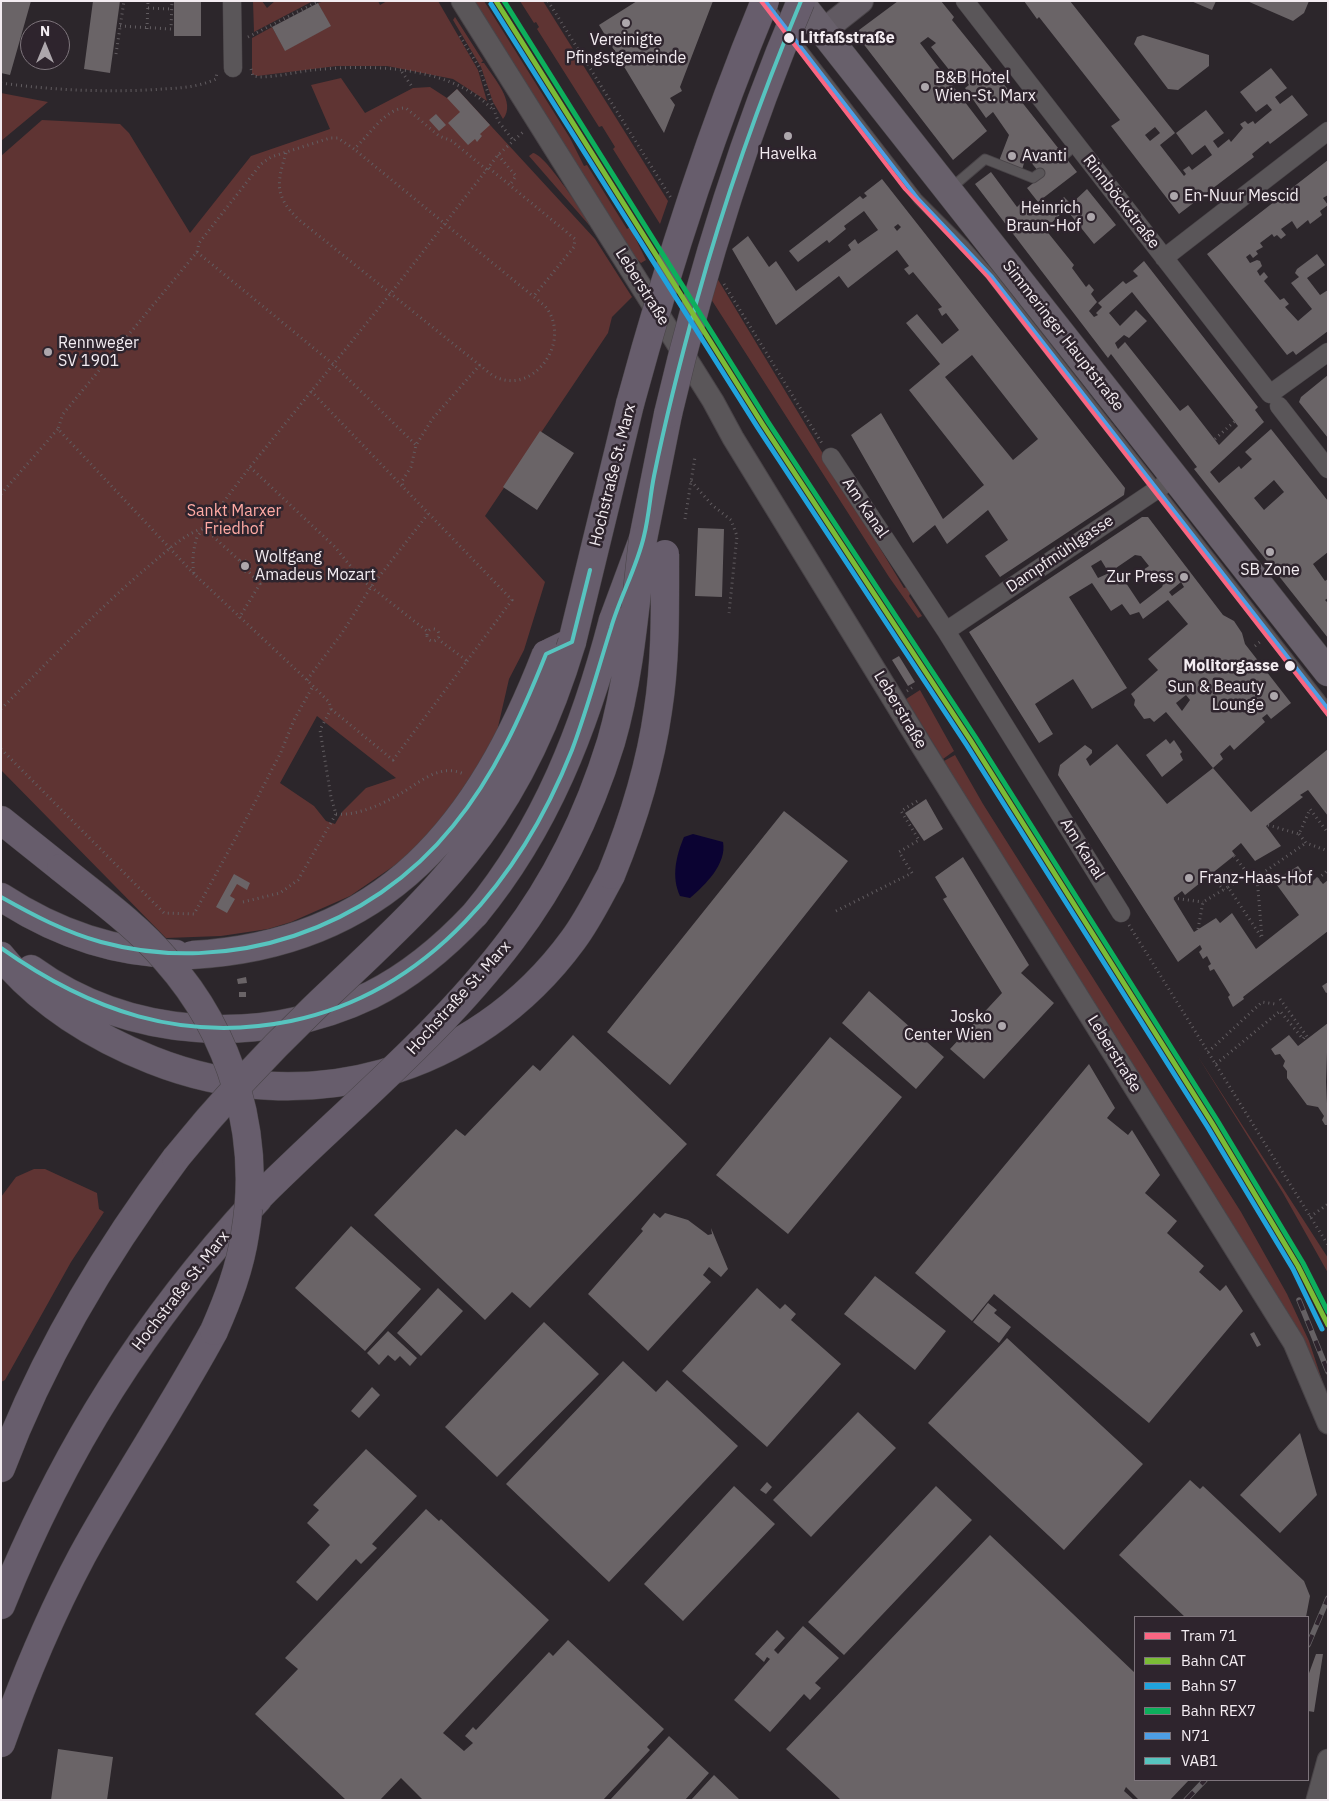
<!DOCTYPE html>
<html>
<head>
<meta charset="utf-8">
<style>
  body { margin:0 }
  #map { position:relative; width:1329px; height:1801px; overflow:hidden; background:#2c262b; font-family:"IBM Plex Sans",sans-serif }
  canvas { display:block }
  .frame { position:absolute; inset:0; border:2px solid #f3ecf1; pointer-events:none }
  .legend { position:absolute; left:1134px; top:1616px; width:175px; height:165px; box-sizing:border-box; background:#2e242d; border:1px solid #7d747b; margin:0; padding:6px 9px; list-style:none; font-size:15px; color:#f3ecf1 }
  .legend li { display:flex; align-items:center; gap:10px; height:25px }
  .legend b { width:25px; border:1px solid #7d747b }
  .north { position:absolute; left:20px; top:20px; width:50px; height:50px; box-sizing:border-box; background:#2e242d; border:1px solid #7d747b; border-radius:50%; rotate:0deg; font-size:14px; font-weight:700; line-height:20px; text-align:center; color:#f3ecf1 }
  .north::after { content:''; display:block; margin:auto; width:18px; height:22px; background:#ada7ac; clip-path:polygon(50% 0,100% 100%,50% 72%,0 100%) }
</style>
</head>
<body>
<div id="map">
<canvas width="1329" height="1801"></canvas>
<div class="frame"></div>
<ul class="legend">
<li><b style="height:6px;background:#fa6682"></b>Tram 71</li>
<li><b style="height:6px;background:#7bbc36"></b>Bahn CAT</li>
<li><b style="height:6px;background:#20a3dd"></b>Bahn S7</li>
<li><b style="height:6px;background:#0daf5c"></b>Bahn REX7</li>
<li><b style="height:6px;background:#4d9ee5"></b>N71</li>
<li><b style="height:6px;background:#57c4bf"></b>VAB1</li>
</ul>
<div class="north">N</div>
</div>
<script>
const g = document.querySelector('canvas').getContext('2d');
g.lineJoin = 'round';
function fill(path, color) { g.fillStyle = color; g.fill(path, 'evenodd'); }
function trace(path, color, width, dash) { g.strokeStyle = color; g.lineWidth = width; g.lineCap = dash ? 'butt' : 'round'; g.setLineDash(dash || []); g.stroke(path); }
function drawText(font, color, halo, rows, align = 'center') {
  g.font = font + ' "IBM Plex Sans",sans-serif'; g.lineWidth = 5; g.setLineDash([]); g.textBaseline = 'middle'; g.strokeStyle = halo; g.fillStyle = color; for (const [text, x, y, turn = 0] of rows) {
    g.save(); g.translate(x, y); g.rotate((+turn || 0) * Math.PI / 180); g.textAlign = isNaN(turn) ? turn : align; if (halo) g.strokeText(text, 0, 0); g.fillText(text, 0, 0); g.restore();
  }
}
fill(new Path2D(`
  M253,1H262L267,8L275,1H313L254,32Z
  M325,1H378L380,5L387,1H438L478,70L487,101L453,79L387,66H337L257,76L252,74V38L272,27L285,50L330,26L318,3Z
  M472,1H484L570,138L584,166L587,165L627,229L630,227L646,260L641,263L634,256Z
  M520,1H543L668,201L660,224L613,149L615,147L602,126L599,127L537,29L539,27L536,22L534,23Z
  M455,17L483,61L481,63H484C493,77 517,103 503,119L493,102L481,67L453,20Z
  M341,78L365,113L413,88L430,87L447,98L457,89L595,239L632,297L612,317L608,333L485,516L545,582L524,650L509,679L495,740L441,821L401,861L350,896L291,922L268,929L221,936L166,938L1,770V156L42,120L120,124L129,133L190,233L251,156L330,129L311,85ZM317,716L396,778L366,788L342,812L335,824L326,821L314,806L280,783Z
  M1,93L48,102L1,141Z
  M533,153C546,155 581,211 590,224L589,225L529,156Z
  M717,278L898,578L904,588L907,587L911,592L909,596L922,616L918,618L889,577L711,299Z
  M920,690L954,751L943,759L906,699Z
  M955,755L983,804L1241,1212L1287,1294L1309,1341L1324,1386L944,761Z
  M1197,1055L1328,1258V1273L1283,1193Z
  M34,1169H45L97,1193L99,1209L104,1212L71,1262L5,1380L1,1382V1197L16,1177Z`), '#5f3433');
fill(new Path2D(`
  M693,834L723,842C727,864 705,885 690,898L680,896C671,877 676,856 684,837Z`), '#0b0332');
fill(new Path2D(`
  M2,1H31L10,75L1,73Z
  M93,1H120L110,73L84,69Z
  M201,1V36H174V2Z
  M637,1H713L680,87L682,91L670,98L675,105L664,133L599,25Z
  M898,1H941L954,17L952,20L1019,103L1021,101L1077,172L1038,202L1027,188L1042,176L1026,156L1022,170L999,161L1009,135L993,112L986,118L965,88L969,85L960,71L954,76L931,47L936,43L928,37L920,43L987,131L953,160L855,33Z
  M1024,1H1070L1175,133L1160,145L1184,176L1186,174L1183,170L1189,166L1192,170L1212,155L1205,145L1192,155L1176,133L1206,110L1224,133L1213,141L1218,148L1229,139L1231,142L1243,128L1240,124L1245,121L1248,124L1253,121L1255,124L1272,110L1267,104L1256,112L1240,92L1271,68L1287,88L1275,97L1280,104L1292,95L1308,115L1270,144L1268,141L1252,154L1254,157L1179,214L1111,126L1120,120L1039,17L1037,19ZM1155,127L1160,133L1150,141L1145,135Z
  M1191,1H1216L1212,10Z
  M1247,1H1309L1304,13L1293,21Z
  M318,3L331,26L285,51L272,27Z
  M1143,35L1209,55V66L1178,90L1168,89L1134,44L1137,37Z
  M457,89L490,125L480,134L482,136L477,142L475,139L468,145L448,123L460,112L447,98Z
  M436,114L446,125L439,131L429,120Z
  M1328,160V195L1323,198L1328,205L1320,211L1322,215L1310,224L1308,220L1297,229L1292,221L1281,229L1286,235L1281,239L1277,235L1274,237L1272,234L1260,243L1263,247L1256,251L1258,254L1253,258L1250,254L1246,257L1250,263L1257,260L1260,261L1262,266L1257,271L1260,276L1264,272L1268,277L1264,281L1280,300L1284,298L1289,304L1285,307L1298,321L1312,309L1291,283L1299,277L1295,273L1297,269L1317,254L1325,265L1307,278L1320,295L1328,290V331L1296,355L1293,351L1287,355L1207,254Z
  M991,172L1017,207L1020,204L1025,210L1031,204L1040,215L1052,202L1055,207L1064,197L1071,204L1087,189L1116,225L1094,244L1066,209L1045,229L1074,265L1072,268L1086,287L1089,284L1094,290L1091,294L1097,302L1089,311L1094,317L1098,315L1096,313L1102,307L1098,303L1123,281L1126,284L1138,276L1133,271L1144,261L1258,407L1255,410L1264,422L1210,472L1219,483L1239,466L1241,469L1252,459L1245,452L1271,429L1328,501V552L1313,564L1325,581L1328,579V598L1325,600L1328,603V638L1194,469L1197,467L1111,354L1108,358L975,184ZM1132,292L1238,426L1219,445L1188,405L1180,411L1125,342L1118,349L1115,343L1124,335L1129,338L1147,321L1136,310L1120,326L1109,313ZM1274,480L1284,492L1264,510L1254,498Z
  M882,179L1125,488L1124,495L1000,577L985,556L1008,540L988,510L947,544L935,525L913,543L851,435L881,413L943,519L984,485L909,390L940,364L906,323L917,314L942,344L959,330L946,313L942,316L938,309L942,307L913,272L909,275L904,269L909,266L897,250L848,288L839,276L776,325L732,249L748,236L769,267L776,261L796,291L851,250L848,245L855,239L858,244L878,230L864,211L844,226L846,229L829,243L827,240L798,262L789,251L860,196L863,199L867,196L864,193ZM898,224L901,227L897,231L894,227ZM972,355L1038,439L1013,460L945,377Z
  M1328,375V438L1299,402L1301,397Z
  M540,431L574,453L537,510L503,487Z
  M1142,517H1148L1223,615L1234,621L1242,633L1245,644L1291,703L1271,719L1267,714L1262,718L1265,722L1234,750L1230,745L1220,754L1223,759L1213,768L1166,712L1154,722L1150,718L1144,719L1134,705L1135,700L1131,694L1158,670L1148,659L1188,624L1168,600L1143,619L1139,612L1130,615L1122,604L1111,611L1092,583L1069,597L1127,688L1092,709L1073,679L1035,704L1053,734L1039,743L969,632ZM1135,555L1141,556L1149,566L1140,572L1145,580L1155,573L1164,582L1162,587L1140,604L1116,568ZM1101,560L1109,573L1098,578L1091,566ZM1181,582L1184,587L1172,596L1169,592ZM1226,660L1228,664L1223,670L1219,666ZM1186,695L1190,700L1182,711L1176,703Z
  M698,528L724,529L722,597L695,596Z
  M899,656L915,682L908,686L892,660Z
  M1166,739L1170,744L1174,740L1182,752L1180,754L1183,760L1162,777L1146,755Z
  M1117,744L1167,804L1213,768L1251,812L1328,749V816L1308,790L1300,795L1303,797L1266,826L1281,846L1255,861L1241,843L1232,851L1235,855L1185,895L1182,891L1173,898L1194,932L1216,918L1220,923L1232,913L1256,949L1299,915L1274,881L1298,866L1311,883L1317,877L1323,884L1328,880V931L1243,997L1244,999L1233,1007L1228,997L1230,995L1214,969L1210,971L1208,966L1211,964L1207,956L1203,959L1199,952L1202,949L1200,945L1178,962L1058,775L1060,765L1085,745L1092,750V753L1086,759L1090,766Z
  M926,799L943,829L924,841L905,813Z
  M784,811L848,861L670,1085L607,1032Z
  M963,857L1029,965L1021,973L1054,1003L984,1079L950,1049L1002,993L943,899L947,897L935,877Z
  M234,874L250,883L247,890L237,884L230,896L235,899L227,913L216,907Z
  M246,977L247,983L238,984L237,979Z
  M1328,982V992L1326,993L1322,986Z
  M869,991L944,1057L916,1089L842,1023Z
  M239,992H246V997H239Z
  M1328,1023L1326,1082L1328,1125H1325L1322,1120L1324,1116L1318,1107L1307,1105L1287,1078V1071L1283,1066L1285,1061L1280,1054L1275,1055L1271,1049L1289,1035L1298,1046Z
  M573,1035L687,1144L530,1308L512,1292L485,1320L374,1215L456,1129L465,1136L533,1065L540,1071Z
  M830,1037L902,1097L788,1234L716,1175Z
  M1089,1064L1115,1108L1107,1118L1128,1135L1132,1130L1160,1175L1145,1193L1177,1221L1167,1233L1204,1266L1199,1272L1220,1291L1226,1285L1243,1311L1149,1423L994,1294L972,1321L915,1273Z
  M654,1213L660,1218L665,1213L688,1220L708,1235L712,1234L711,1228L728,1269L721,1277L709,1267L703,1275L711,1282L648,1351L588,1294L643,1231L641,1229Z
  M351,1226L421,1289L365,1351L295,1288Z
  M875,1276L946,1331L915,1370L844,1314Z
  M438,1288L463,1311L421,1356L397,1333Z
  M757,1288L780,1309L785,1304L796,1314L791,1320L841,1364L767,1447L682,1371Z
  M988,1303L997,1310L994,1313L1011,1327L999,1343L973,1322Z
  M544,1322L599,1374L497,1477L445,1427Z
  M388,1331L417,1358L410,1366L400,1356L395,1361L388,1355L379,1365L367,1353Z
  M1254,1332L1261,1345L1257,1347L1250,1334Z
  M1007,1338L1143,1464L1064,1550L928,1423Z
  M623,1361L656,1392L667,1380L738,1446L609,1582L506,1484Z
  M372,1387L380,1395L359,1418L351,1411Z
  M858,1412L896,1448L811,1537L773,1500Z
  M1300,1433L1317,1495L1280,1533L1240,1495Z
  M366,1449L417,1496L372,1544L377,1548L361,1564L356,1559L317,1601L296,1582L330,1545L307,1523L319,1510L313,1505Z
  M1190,1480L1200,1489L1203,1486L1304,1581L1310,1596L1306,1617H1185L1119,1555Z
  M767,1482L772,1487L766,1494L760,1490Z
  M734,1486L775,1524L683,1621L644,1584Z
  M936,1486L972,1520L844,1655L808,1622Z
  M426,1509L439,1521L441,1519L549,1620L443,1733L464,1751L473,1743L465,1736L473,1727L476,1730L549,1652L553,1656L568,1640L664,1729L647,1747L650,1750L603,1800H423L401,1778L380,1800H346L255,1714L298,1669L285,1658Z
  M990,1535L1135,1673V1780H1189L1170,1800H1139L1126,1787L1124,1791L1134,1800H841L786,1749Z
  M803,1626L839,1658L815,1683L821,1688L810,1700L804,1694L770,1732L734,1700L770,1659L767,1657L764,1662L755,1654L777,1630L785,1638L774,1650L778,1654Z
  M1316,1654H1323L1314,1712L1308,1711V1676Z
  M669,1736L709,1773L685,1800H610Z
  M58,1749L113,1757L107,1800H51Z
  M714,1775L740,1800H691Z`), '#6a6467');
const service = new Path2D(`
  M768,5L918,199L965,246L992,277L1328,709
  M1064,155L1076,145
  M951,188L985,159L1033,178L1040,173`);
const minor = new Path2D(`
  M232,1L233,68
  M965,1L1270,394L1328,352
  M1164,258L1328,131
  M1279,406L1328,469
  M831,457L946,631L1121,913
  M946,631L1174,478`);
const tertiary = new Path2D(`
  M462,1L713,401L733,438L923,748L1294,1343L1328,1423
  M1317,1800L1328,1760`);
const secondary = new Path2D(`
  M823,31L861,1`);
const primary = new Path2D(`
  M799,1L1328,672`);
const motorway = new Path2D(`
  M613,620L643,539L668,414
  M551,652L572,642L630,404
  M1,820L61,868
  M1,897C53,931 113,953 176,954
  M1,956C39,1003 96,1038 152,1060C305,1121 475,1074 573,940C588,920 599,897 611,875
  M31,969C129,1040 263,1047 371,995C411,975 445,946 475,914
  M1,1468C43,1356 105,1253 176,1158
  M1,1605C63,1451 145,1320 258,1199
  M1,1743C24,1678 50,1616 82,1556C124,1479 173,1407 214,1331`);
trace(service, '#494448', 11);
trace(minor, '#494448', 19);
trace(tertiary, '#494448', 23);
trace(secondary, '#494448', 26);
trace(primary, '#494448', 29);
trace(motorway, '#494448', 29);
trace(new Path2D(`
  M548,1L671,198
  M148,8L171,9
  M120,26L171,29L172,1
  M147,29L148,1
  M460,36L479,67L498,121L513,140
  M248,37L319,1
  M116,54L124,1
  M251,69L253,76L260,77C277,77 295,72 313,70C371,64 450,65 493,110
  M402,72L413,88
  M1,83C51,90 98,92 148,90C173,88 194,89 216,79L217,72
  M286,153C277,183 274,195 298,219L492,375C532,399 574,341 545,306L354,149
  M498,155L516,176L510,185
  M489,168L575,239L574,247L534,296
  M197,252L333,364L416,445
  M724,284L823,445
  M311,391L402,486
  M1215,439L1235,421
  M250,467L335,547L361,579L428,632
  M691,481L712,505L731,520L737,536L729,613
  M1,494L58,429
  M685,519L695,457
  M240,561L244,560L250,564L249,572
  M194,574L58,429L63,414L197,252L199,243L261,164L271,157L330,138H338L354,149C368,137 386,107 406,108L439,136L452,141L487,170
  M427 635a6 6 0 1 1 12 0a6 6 0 1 1-12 0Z
  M1255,646L1262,640
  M467,661L512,600L403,487L402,481L411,467L416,445L433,418L480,365
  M307,680L342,633L371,587L428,514
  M907,691L913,687
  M1,709C50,660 98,609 150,565C167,551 184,534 204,528L240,561L242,571L249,572L260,584L239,618
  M331,709L393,760L467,661L438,639
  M1,749L164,913L194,914L251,810L281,752L294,720L313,686
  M336,814C359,816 385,803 405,791C424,779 441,764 464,774
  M1268,825L1299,834L1310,809L1328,833
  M1299,834L1306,843L1328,851
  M1234,856L1249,875
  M1210,875L1224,890
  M1318,879L1328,870
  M1228,887L1252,873H1261
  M1173,898L1203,902
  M243,902L280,893L298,880L336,814L331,797L320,730L331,709L329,702L307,680L194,574C192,560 193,550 197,537L250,467L391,293L498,155L523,132
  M836,911L912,873L899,852L919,840L901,811L919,800
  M1129,925L1328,1245
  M1198,929L1203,902L1228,887L1262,938L1257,877L1306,843
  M1280,999L1308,1038
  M1208,1052L1262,1002L1275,1004
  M1216,1064L1280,1011L1303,1039L1306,1035
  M1310,1217L1328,1204`), '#625d61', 3, [1, 4]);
trace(service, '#5a5659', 9);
trace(minor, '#5a5659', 18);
trace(tertiary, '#5a5659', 21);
trace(secondary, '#615a62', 24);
trace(primary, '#68606b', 28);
trace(motorway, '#675d6c', 28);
const rail = new Path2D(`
  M1299,1300L1328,1372
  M1308,1645L1328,1598
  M1186,1800L1205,1780`);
trace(rail, '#656164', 5.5);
trace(rail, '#2e242d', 4, [11]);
const motorwayBridge = new Path2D(`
  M630,404C667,268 711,131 765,1
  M668,414C701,274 744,134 801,1
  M61,868C97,897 136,925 166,960C232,1034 262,1136 245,1234C240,1268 228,1299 214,1331
  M611,875C633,821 650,767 658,710C666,659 665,606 665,554
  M475,914C546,828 585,727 613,620
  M192,955C387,944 480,824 546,654
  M176,1158C218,1106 263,1057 312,1010C370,954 431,901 479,836C523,777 551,712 572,642
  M260,1196C345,1111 440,1035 512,939C557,880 589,813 611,742C630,677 635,606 643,539`);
trace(motorwayBridge, '#494448', 29, []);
trace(motorwayBridge, '#675d6c', 28);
trace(new Path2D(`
  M765,1L918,199L992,277L1328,709`), '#4d9ee5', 4);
trace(new Path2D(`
  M1,897C33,915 65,932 101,942C230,977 370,929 453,826C495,775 522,714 546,654L572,642L590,570
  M1,948C90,1011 182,1043 291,1021C430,992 522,876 572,750C587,710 598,669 611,628C620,597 637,567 644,536C649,516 650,496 654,476C666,417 681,358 697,300C725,198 760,99 801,1`), '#57c4bf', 4);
trace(new Path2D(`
  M496,1L763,425L971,741L1212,1123L1298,1266L1328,1325`), '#7bbc36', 5);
trace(new Path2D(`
  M491,4L758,428L966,744L1207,1126L1293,1269L1322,1329`), '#20a3dd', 5);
trace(new Path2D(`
  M504,1L768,422L976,738L1217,1120L1303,1263L1328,1312`), '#0daf5c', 5);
trace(new Path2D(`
  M761,1L905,189L988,277L1328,715`), '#fa6682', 4);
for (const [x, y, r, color] of [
  [626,23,5,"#ada7ac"],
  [789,38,6,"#f3ecf1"],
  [925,87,5,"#ada7ac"],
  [788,136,5,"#ada7ac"],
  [1012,156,5,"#ada7ac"],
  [1174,196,5,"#ada7ac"],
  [1091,217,5,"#ada7ac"],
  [48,352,5,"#ada7ac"],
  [1270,552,5,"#ada7ac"],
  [245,566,5,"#ada7ac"],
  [1184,577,5,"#ada7ac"],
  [1290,666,6,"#f3ecf1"],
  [1274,696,5,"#ada7ac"],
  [1189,878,5,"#ada7ac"],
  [1002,1026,5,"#ada7ac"]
]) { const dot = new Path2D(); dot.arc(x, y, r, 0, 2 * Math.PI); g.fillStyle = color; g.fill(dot); trace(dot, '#2e242d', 2); }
drawText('bold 16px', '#f3ecf1', '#2e242d', [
  ["Litfaßstraße",800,38],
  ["Molitorgasse",1279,666,"right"]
], 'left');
drawText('16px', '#f3ecf1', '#2e242d', [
  ["Vereinigte",626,40,"center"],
  ["Pfingstgemeinde",626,58,"center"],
  ["B&B Hotel",935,78],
  ["Wien-St. Marx",935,96],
  ["Havelka",788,154,"center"],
  ["Avanti",1022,156],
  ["En-Nuur Mescid",1184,196],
  ["Heinrich",1081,208,"right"],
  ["Braun-Hof",1081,226,"right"],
  ["Rennweger",58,343],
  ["SV 1901",58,361],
  ["Wolfgang",255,557],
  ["Amadeus Mozart",255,575],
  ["SB Zone",1270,570,"center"],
  ["Zur Press",1174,577,"right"],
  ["Sun & Beauty",1264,687,"right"],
  ["Lounge",1264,705,"right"],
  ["Franz-Haas-Hof",1199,878],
  ["Josko",992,1017,"right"],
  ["Center Wien",992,1035,"right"]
], 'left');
drawText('16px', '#f3ecf1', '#2e242d', [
  ["Rinnböckstraße",1121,202,52],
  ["Leberstraße",642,287,58],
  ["Simmeringer Hauptstraße",1063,336,52],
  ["Hochstraße St. Marx",613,475,-76],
  ["Am Kanal",865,508,56],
  ["Dampfmühlgasse",1060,554,-34],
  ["Leberstraße",900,710,59],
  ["Am Kanal",1082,849,58],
  ["Hochstraße St. Marx",459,998,-48],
  ["Leberstraße",1114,1054,58],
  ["Hochstraße St. Marx",181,1291,-52]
]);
drawText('16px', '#ffaaa4', '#2e242d', [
  ["Sankt Marxer",234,511],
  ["Friedhof",234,529]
]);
</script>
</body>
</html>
